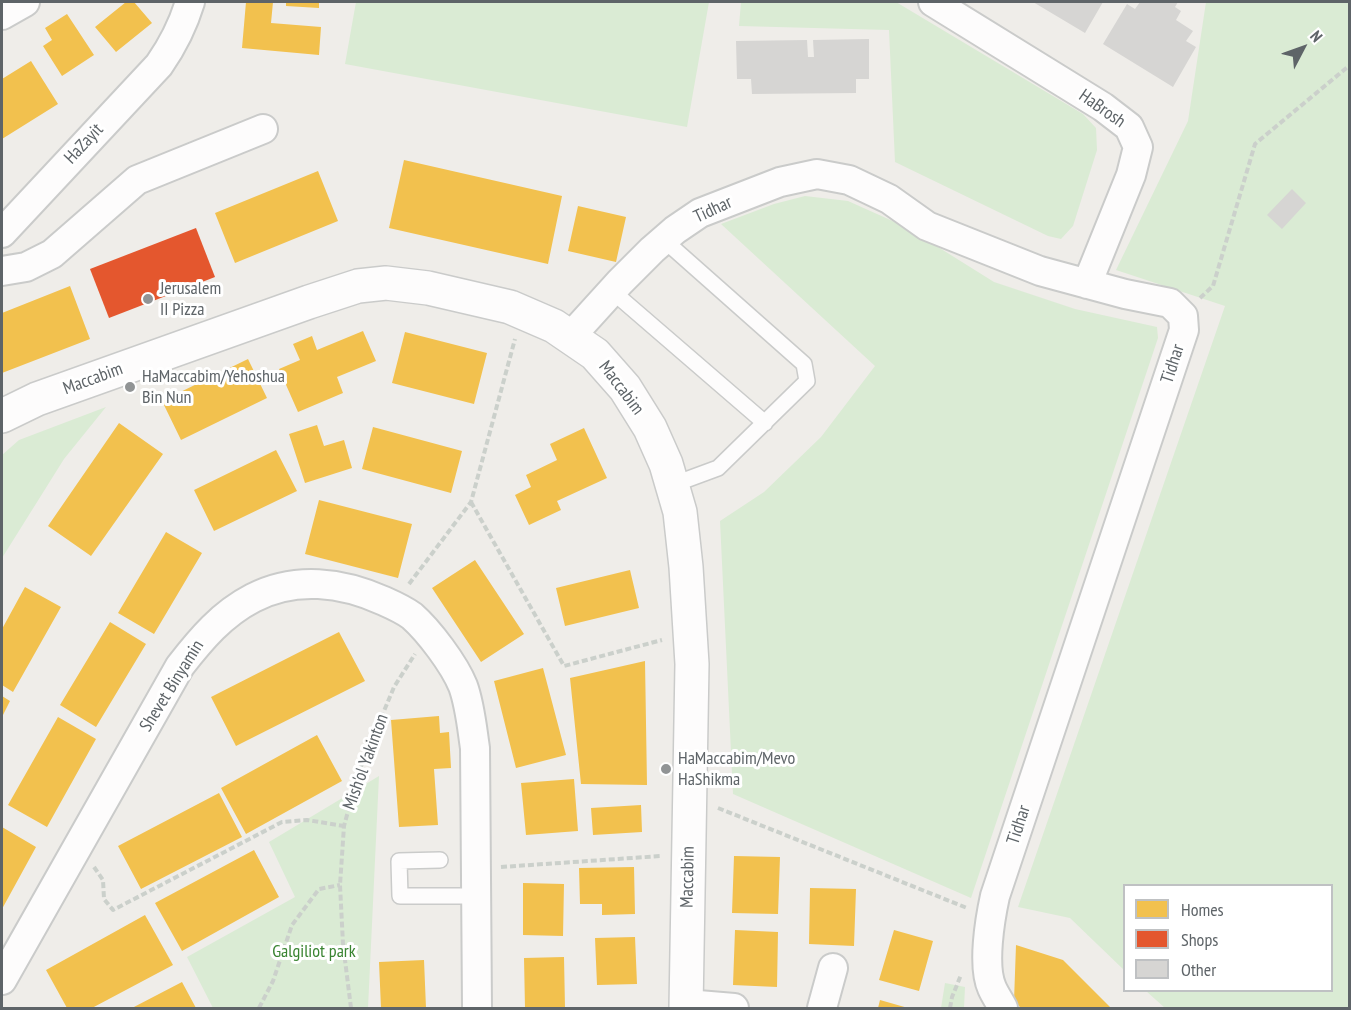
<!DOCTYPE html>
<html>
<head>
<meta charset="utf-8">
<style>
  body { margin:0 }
  #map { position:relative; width:1351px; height:1010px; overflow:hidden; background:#efede9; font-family:"PT Sans Narrow",sans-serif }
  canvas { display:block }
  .frame { position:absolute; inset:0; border:3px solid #5e6468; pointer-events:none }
  .legend { position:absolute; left:1123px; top:884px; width:210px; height:108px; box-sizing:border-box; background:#fff; border:2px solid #bfc1c3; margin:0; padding:8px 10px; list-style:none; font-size:18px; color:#5e6468 }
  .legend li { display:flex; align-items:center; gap:12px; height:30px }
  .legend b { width:30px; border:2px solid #bfc1c3 }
  .north { position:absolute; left:1273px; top:18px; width:60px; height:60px; -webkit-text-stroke:4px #fff; paint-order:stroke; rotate:49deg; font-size:16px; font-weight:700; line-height:24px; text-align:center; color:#5e6468 }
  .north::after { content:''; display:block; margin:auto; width:21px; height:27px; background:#5e6468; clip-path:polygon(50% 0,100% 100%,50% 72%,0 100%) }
</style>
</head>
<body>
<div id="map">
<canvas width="1351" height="1010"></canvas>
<div class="frame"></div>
<ul class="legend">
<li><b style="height:16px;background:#f2c14e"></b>Homes</li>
<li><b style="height:16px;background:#e4572e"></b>Shops</li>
<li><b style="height:16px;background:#d6d5d3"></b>Other</li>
</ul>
<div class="north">N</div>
</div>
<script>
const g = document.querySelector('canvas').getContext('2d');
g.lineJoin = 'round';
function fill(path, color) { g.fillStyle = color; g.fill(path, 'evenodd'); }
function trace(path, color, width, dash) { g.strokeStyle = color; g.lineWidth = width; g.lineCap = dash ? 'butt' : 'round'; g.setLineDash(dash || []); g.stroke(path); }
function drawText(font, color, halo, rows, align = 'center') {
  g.font = font + ' "PT Sans Narrow",sans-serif'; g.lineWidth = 6; g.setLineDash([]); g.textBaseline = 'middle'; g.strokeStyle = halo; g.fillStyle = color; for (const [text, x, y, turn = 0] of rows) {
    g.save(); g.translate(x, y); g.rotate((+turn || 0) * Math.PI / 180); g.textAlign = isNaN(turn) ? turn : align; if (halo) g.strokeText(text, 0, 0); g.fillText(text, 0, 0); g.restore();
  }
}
fill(new Path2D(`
  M356,2H709L687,127L345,64Z
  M741,2H896L1083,114L1096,128L1097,150L1073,226L1061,239L1048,236L895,162L889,30L739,26Z
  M1206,2H1349V1008H1165L1146,991L1332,990V886H1124V970L1070,918L1018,907L1225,306L1116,270L1188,121Z
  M805,196L848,201L906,227L994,282L1075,309L1157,327L1158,338L971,898L733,794L720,521L764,492L821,437L875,366L721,224L774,204Z
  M106,407L64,459L2,558V455L19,440Z
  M379,776L368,1008H213L187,957L295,897L269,842Z
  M945,983L965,987L964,1008H941Z`), '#daebd4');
fill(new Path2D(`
  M126,2H134L152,23L116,52L95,27Z
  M246,2H273L271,23L321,27L319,55L242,48Z
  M286,2H319V8L286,6Z
  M67,14L94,55L62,76L43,46L52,40L45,28Z
  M31,61L58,104L2,139V79Z
  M404,160L562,196L548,264L389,228Z
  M318,171L338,221L235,263L215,213Z
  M578,206L626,217L616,262L568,251Z
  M70,286L90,339L2,373V313Z
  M363,331L376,361L337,377L343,393L298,412L279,369L300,360L293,344L312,336L317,350Z
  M405,332L487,353L474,404L392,383Z
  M248,359L267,398L181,440L162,401Z
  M119,423L163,454L91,556L48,526Z
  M317,425L324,446L344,440L352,468L305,483L289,434Z
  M373,427L462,451L451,493L362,469Z
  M584,428L607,478L557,501L561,510L529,525L515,495L531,487L526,475L557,460L550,444Z
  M276,450L297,491L214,531L194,490Z
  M319,500L412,524L398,578L305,554Z
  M166,532L202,553L154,634L118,613Z
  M475,560L524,634L481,662L432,588Z
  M630,570L639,608L565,626L556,588Z
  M25,587L61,607L13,692L2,685V629Z
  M110,622L146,644L96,727L60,705Z
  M339,632L365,681L236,746L211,697Z
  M645,661L647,785L581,784L570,678Z
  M543,668L566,755L516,768L494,681Z
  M2,696L10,701L2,717Z
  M439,716L440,733L449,732L451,768L434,769L438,825L399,827L391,720Z
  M58,717L96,739L47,827L8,805Z
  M317,735L342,781L246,834L221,788Z
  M574,779L578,831L526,835L521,783Z
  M219,793L242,837L141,889L118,846Z
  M641,805L642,832L593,835L591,808Z
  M2,827L36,847L2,909Z
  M254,850L279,897L182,951L155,903Z
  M734,856L780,857L778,914L732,913Z
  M634,867L635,914L602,915V904H580L579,868Z
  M523,883L564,884L563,936L523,935Z
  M810,888L856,889L854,946L809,944Z
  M145,915L173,965L92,1008H67L46,970Z
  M735,930L778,932L777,987L733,985Z
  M894,930L933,941L919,991L879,980Z
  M635,937L637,984L597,985L595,938Z
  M1016,945L1063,960L1111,1008H1021L1014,1001Z
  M564,957L565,1008H525L524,958Z
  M424,960L426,1008H381L379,962Z
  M182,982L196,1008H132Z
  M880,1000L908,1008H878Z`), '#f2c14e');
fill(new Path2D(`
  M196,228L215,277L109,318L90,269Z`), '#e4572e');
fill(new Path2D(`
  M1033,2H1103L1085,33Z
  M1140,2H1178L1175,7L1181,11L1176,20L1193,31L1186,41L1196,47L1173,87L1103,44L1127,4L1135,9Z
  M869,39V79H856V93L752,94L751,79H737L736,41L807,40L808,57H814L813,40Z
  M1292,189L1306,203L1282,229L1267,215Z`), '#d6d5d3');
const service = new Path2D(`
  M664,240L804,364L807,381L718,468L672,485
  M612,291L765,423
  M440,860L399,861L400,896H476`);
const minor = new Path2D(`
  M933,2L1103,107L1129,127L1138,147L1131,175L1087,284
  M2,15L25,2
  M2,233L159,65C173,45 183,25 190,2
  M2,271L26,267L52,254L137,180L263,129
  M571,336L620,282L652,250L675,230L700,213L780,182L817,174L849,180L889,199L927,226L1040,271L1125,294L1170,303L1183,316L1184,330L995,896C990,919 982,966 992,988C995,995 1000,1002 1003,1008
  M2,980L180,666C201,639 222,614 253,598C295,576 342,582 384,601C393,605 404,610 412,616C429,631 454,664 463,686C470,705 472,728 475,748L477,1008
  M686,1004L734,1008
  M822,1008L833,968`);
const tertiary = new Path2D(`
  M2,416L37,399L309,302L358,286L386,283L428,288L510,307L554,326L595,354L625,388L650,428L666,464L680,512L686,567L692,664L686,1008`);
trace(service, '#cacbca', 18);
trace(minor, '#cacbca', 32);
trace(tertiary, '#cacbca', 36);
trace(new Path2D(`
  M1200,298L1213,286L1255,144L1350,65
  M471,502L564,666L662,640
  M409,584L471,502L515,339
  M718,808L967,908
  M94,867L103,880L104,899L113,910L282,822L307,820L344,826
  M501,867L661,856
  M259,1008L273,981L292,925L319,889L340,885
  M351,1008L343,944L340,885L344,826L359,771L394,687L415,654
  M950,1008L952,997L961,975`), '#cbd0cb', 4, [6, 3]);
trace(service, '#fdfcfc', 15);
trace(minor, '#fdfcfc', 28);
trace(tertiary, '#fdfcfc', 33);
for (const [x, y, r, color] of [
  [148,299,6,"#919495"],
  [130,387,6,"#919495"],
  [666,769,6,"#919495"]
]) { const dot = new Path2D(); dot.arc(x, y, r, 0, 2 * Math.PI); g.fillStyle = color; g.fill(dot); trace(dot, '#fff', 2); }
drawText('18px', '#5e6468', '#fff', [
  ["HaBrosh",1102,109,35],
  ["HaZayit",84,144,-47],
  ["Tidhar",713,210,-25],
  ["Tidhar",1173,364,-72],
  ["Maccabim",93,379,-20],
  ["Maccabim",621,388,53],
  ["Shevet Binyamin",172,686,-58],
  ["Mish'ol Yakinton",366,762,-70],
  ["Tidhar",1019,825,-72],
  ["Maccabim",688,877,-89]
]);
drawText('18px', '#5e6468', '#fff', [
  ["Jerusalem",160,289],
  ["II Pizza",160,310],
  ["HaMaccabim/Yehoshua",142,377],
  ["Bin Nun",142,398],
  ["HaMaccabim/Mevo",678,759],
  ["HaShikma",678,780]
], 'left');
drawText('18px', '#398431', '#fff', [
  ["Galgiliot park",314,952]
]);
</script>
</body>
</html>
